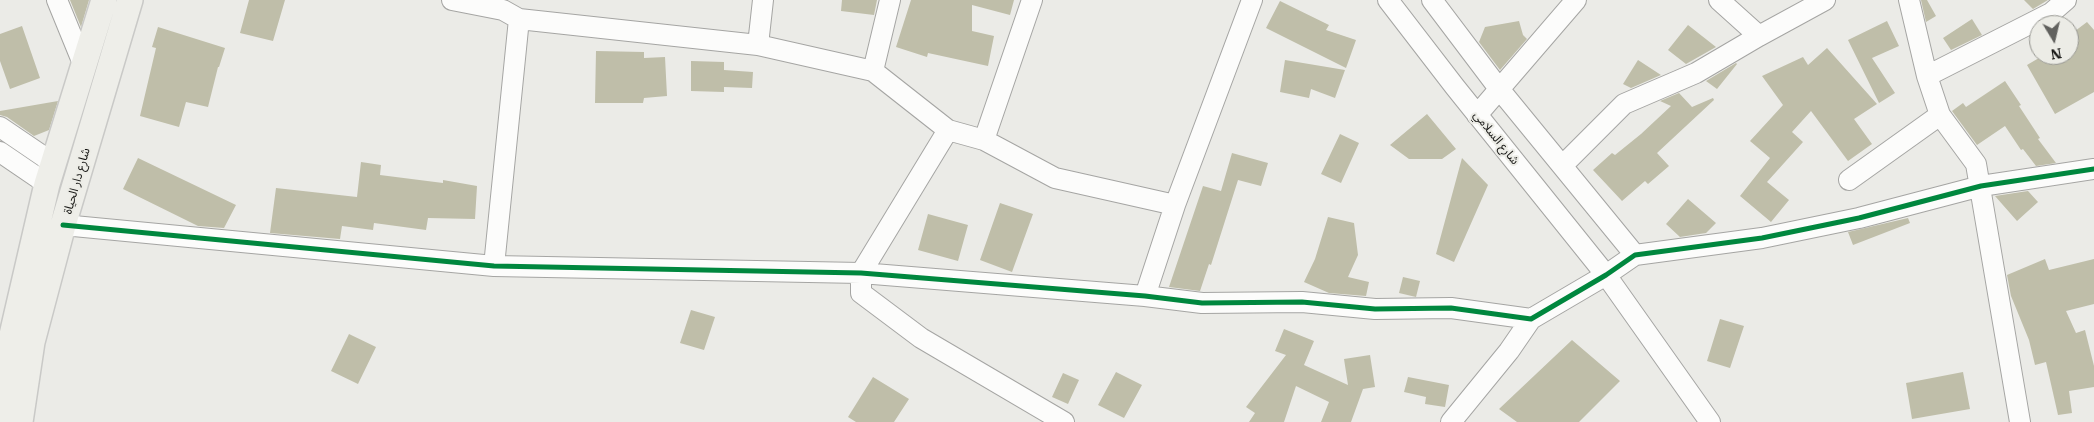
<!DOCTYPE html>
<html>
<head>
<meta charset="utf-8">
<style>
  body { margin:0 }
  #map { position:relative; width:2094px; height:422px; overflow:hidden; background:#ebebe7; font-family:"IBM Plex Serif",serif }
  canvas { display:block }
  .north { position:absolute; left:2029px; top:15px; width:50px; height:50px; box-sizing:border-box; background:#ecece6; border:1px solid #979792; border-radius:50%; rotate:171deg; font-size:14px; font-weight:700; line-height:20px; text-align:center; color:#171715 }
  .north::after { content:''; display:block; margin:auto; width:18px; height:22px; background:#61615e; clip-path:polygon(50% 0,100% 100%,50% 72%,0 100%) }
</style>
</head>
<body>
<div id="map">
<canvas width="2094" height="422"></canvas>
<div class="north">N</div>
</div>
<script>
const g = document.querySelector('canvas').getContext('2d');
g.lineJoin = 'round';
function fill(path, color) { g.fillStyle = color; g.fill(path, 'evenodd'); }
function trace(path, color, width, dash) { g.strokeStyle = color; g.lineWidth = width; g.lineCap = dash ? 'butt' : 'round'; g.setLineDash(dash || []); g.stroke(path); }
function drawText(font, color, halo, rows, align = 'center') {
  g.font = font + ' "IBM Plex Serif","Noto Sans Arabic",serif'; g.lineWidth = 4; g.setLineDash([]); g.textBaseline = 'middle'; g.strokeStyle = halo; g.fillStyle = color; for (const [text, x, y, turn = 0] of rows) {
    g.save(); g.translate(x, y); g.rotate((+turn || 0) * Math.PI / 180); g.textAlign = isNaN(turn) ? turn : align; if (halo) g.strokeText(text, 0, 0); g.fillText(text, 0, 0); g.restore();
  }
}
fill(new Path2D(`
  M70,0H89L81,27Z
  M249,0H285L273,41L240,33Z
  M842,0H877L874,15L841,11Z
  M911,0H1014L1010,15L972,5V31L994,36L988,66L928,53L927,57L896,47Z
  M1921,0H1927L1936,16L1926,22Z
  M2024,0H2048L2033,9Z
  M1280,1L1329,25L1326,30L1356,40L1346,68L1266,28Z
  M1972,19L1982,35L1951,50L1943,38Z
  M1519,21L1523,35L1527,39L1500,70L1479,42L1485,27Z
  M1887,21L1899,46L1872,58L1895,93L1879,103L1848,40Z
  M2087,22L2094,30V92L2055,114L2027,65L2044,55H2069V40L2078,35L2075,31Z
  M1688,25L1716,47L1686,64L1668,50Z
  M22,26L40,78L10,89L0,61V34Z
  M158,27L225,48L219,67H218L208,107L186,102L179,127L140,116L156,48L152,47Z
  M1827,48L1877,104L1854,119L1872,144L1848,161L1811,111L1792,132L1803,142L1767,182L1789,200L1771,222L1740,196L1770,158L1750,141L1783,105L1762,76L1803,57L1808,65Z
  M596,51L644,52V58L665,57L667,96L644,98L643,103H595Z
  M1285,60L1345,70L1335,98L1311,89L1309,98L1280,92Z
  M1638,60L1661,75L1631,88L1623,84Z
  M691,61L724,62V70L753,72L752,88L724,87V92L691,91Z
  M1736,63L1737,64L1717,89L1706,81Z
  M2005,81L2021,105L2019,106L2040,138L2038,139L2056,163L2036,166L2023,149L2021,150L2005,126L1977,145L1952,111L1963,103L1966,107Z
  M1679,93L1692,107L1713,98L1714,100L1657,153L1669,166L1648,184L1645,181L1622,201L1593,170L1612,153L1615,155L1641,134L1671,106L1660,101Z
  M58,101L49,130L34,136L7,117L0,115V111Z
  M1427,114L1456,149L1442,159H1409L1390,145Z
  M1340,134L1359,143L1341,183L1321,174Z
  M1232,153L1268,163L1261,186L1238,180L1211,265L1209,264L1200,291L1169,287L1203,186L1221,191Z
  M138,158L236,205L224,228L198,226L123,189Z
  M1462,158L1488,185L1454,262L1436,254Z
  M361,162L381,165L380,175L443,183V180L477,186L475,219L428,218L426,230L374,223L373,230L342,226L340,239L270,233L276,188L357,197Z
  M2028,191L2038,202L2017,221L1995,196Z
  M1688,199L1716,223L1706,233L1680,237L1666,224Z
  M1000,203L1033,214L1012,272L980,260Z
  M928,214L968,225L958,261L918,250Z
  M1328,217L1354,223L1358,255L1348,277L1369,282L1366,296L1329,293L1304,282L1315,259Z
  M1908,218L1910,223L1853,245L1848,232Z
  M2045,259L2049,270L2094,259V304L2066,311L2076,333L2085,330L2094,366V387L2069,391L2072,413L2058,415L2046,362L2035,365L2029,340L2011,296L2007,275Z
  M1403,277L1420,281L1416,297L1399,293Z
  M691,310L715,317L704,350L680,343Z
  M1720,319L1744,326L1730,368L1707,361Z
  M1284,329L1314,341L1304,365L1348,385L1344,359L1370,355L1375,387L1363,389L1351,422H1321L1329,402L1296,386L1284,422H1249L1255,413L1246,407L1286,355L1275,351Z
  M349,334L376,347L358,384L331,371Z
  M1572,340L1620,381L1579,422H1517L1499,409Z
  M1116,372L1142,385L1124,418L1098,405Z
  M1963,372L1970,409L1912,419L1906,383Z
  M1063,373L1079,380L1068,404L1052,397Z
  M873,377L909,399L894,422H856L848,417Z
  M1408,377L1449,385L1445,407L1425,404L1426,397L1404,392Z`), '#bfbea9');
const minor = new Path2D(`
  M57,0L84,66
  M452,0L503,10L519,19L758,45L873,71L948,130L984,140L1055,178L1175,205
  M1388,0L1455,87L1606,275L1710,422
  M1432,0L1500,90L1635,255
  M1719,0L1759,36
  M1909,0L1927,76L1940,115L1976,164L2020,422
  M758,45L763,0
  M873,71L890,0
  M1927,76L2051,13L2066,0
  M1477,115L1576,0
  M0,127L53,163
  M948,130L861,273V293L921,338L1064,422
  M984,140L1032,0
  M0,152L47,184
  M1563,165L1624,104L1696,73L1759,36L1825,0
  M1849,180L1940,115
  M63,225L494,266L861,273L1145,296L1202,303L1302,302L1375,309L1451,308L1531,319L1606,275L1635,255L1762,238L1859,218L1981,186L2094,169
  M494,266L519,19
  M1145,296L1175,205L1252,0
  M1451,422L1509,351L1531,319`);
const major = new Path2D(`
  M0,414L9,348L47,184L104,0
  M20,422L32,342L63,225L130,0`);
trace(minor, '#a5a5a3', 22);
trace(major, '#c9c9c7', 28);
trace(minor, '#fcfcfb', 20);
trace(major, '#eeeee9', 25);
trace(new Path2D(`
  M63,225L494,266L861,273L1145,296L1202,303L1302,302L1375,309L1451,308L1531,319L1606,275L1635,255L1762,238L1859,218L1981,186L2094,169`), '#00873e', 5);
drawText('12px', '#171715', '#ecece6', [
  ["شارع السلامي",1496,138,51],
  ["شارع دار الحياة",77,181,-74]
]);
</script>
</body>
</html>
